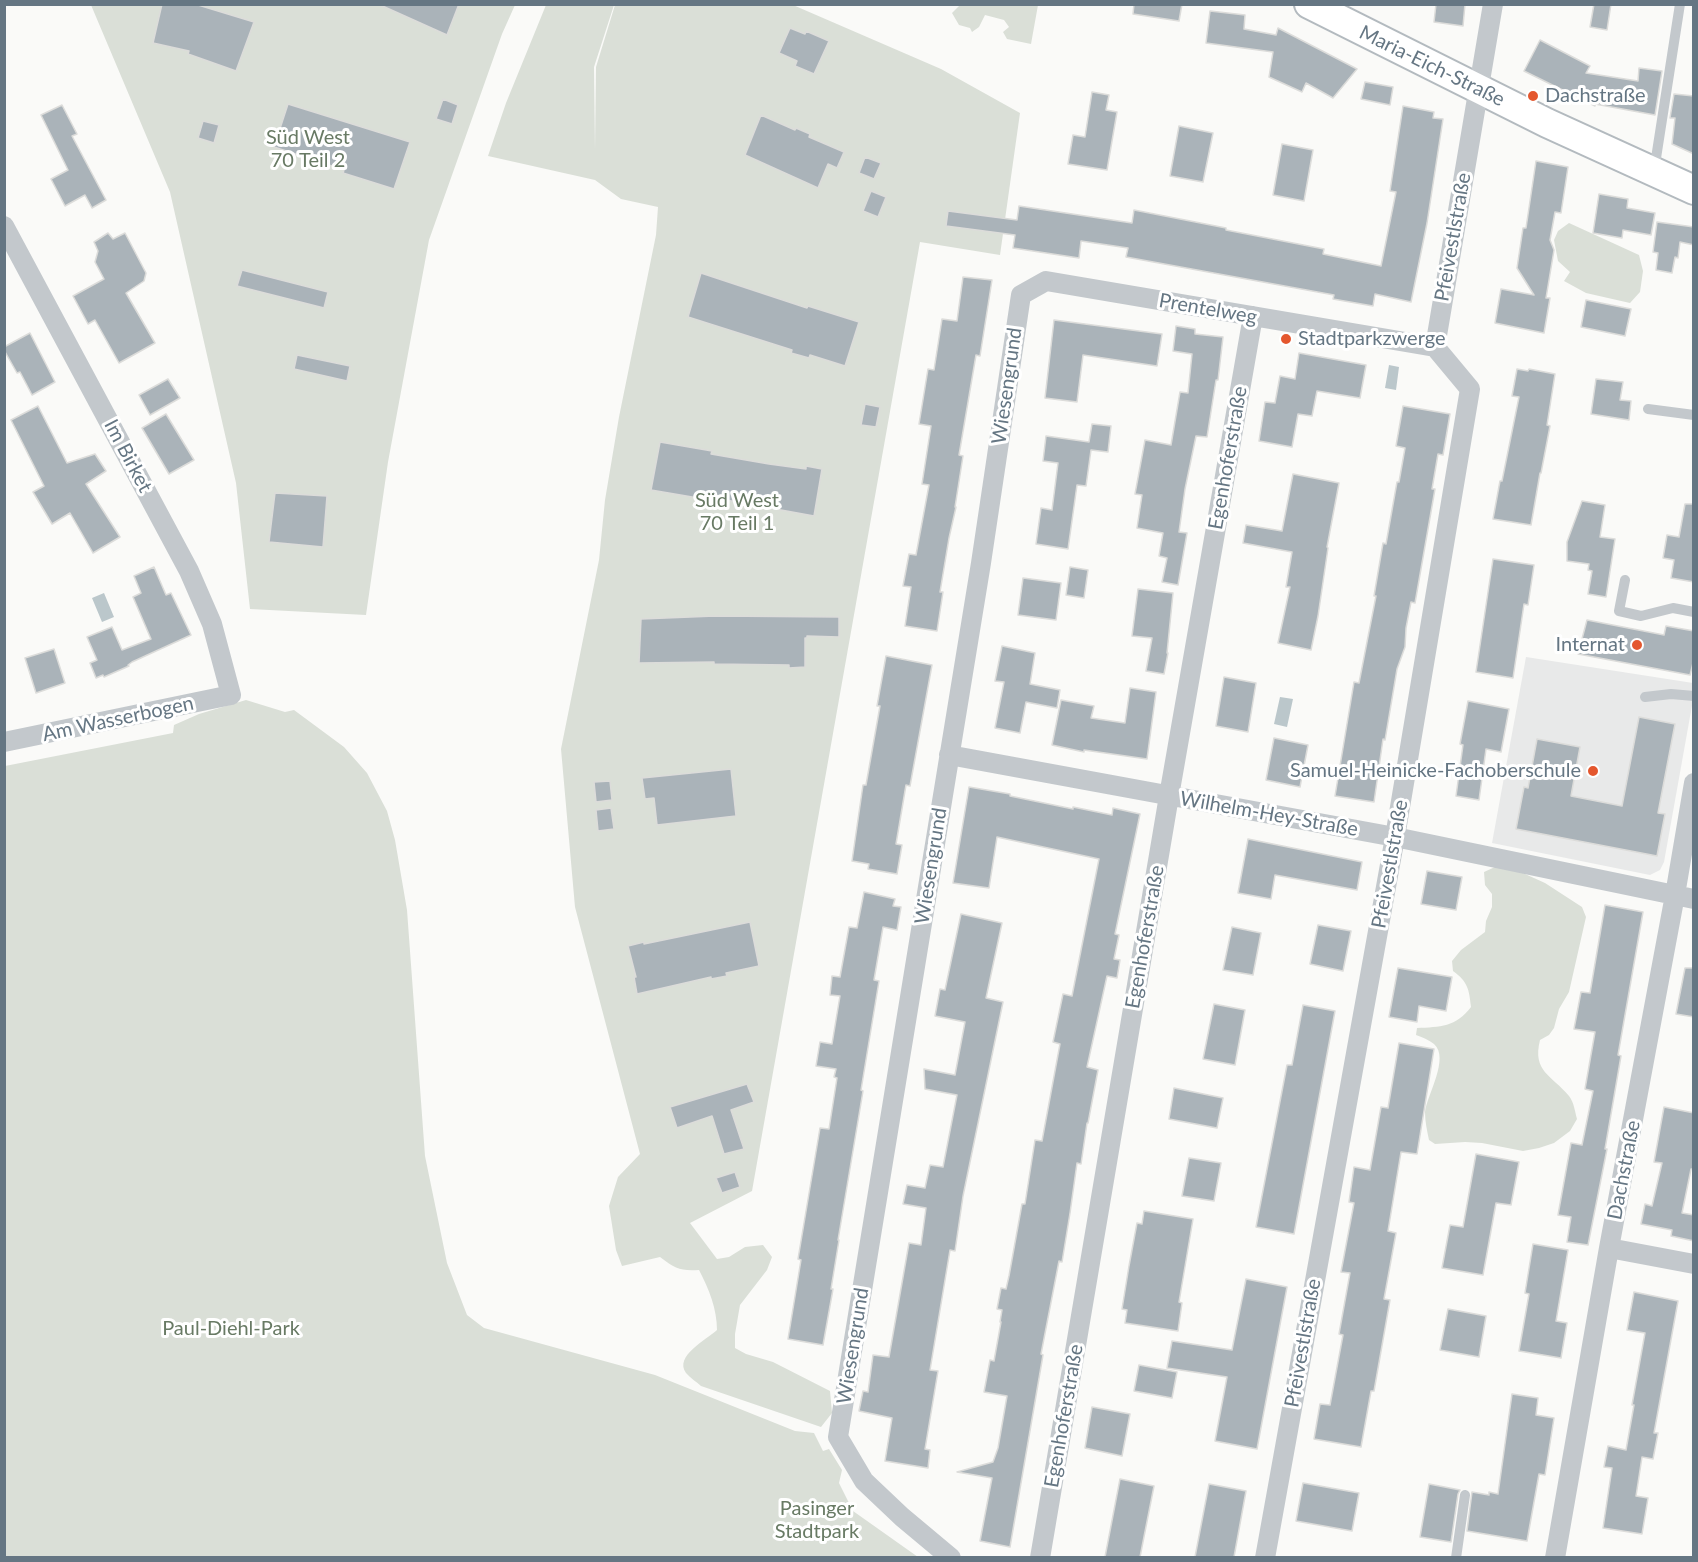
<!DOCTYPE html>
<html>
<head>
<meta charset="utf-8">
<style>
  body { margin:0 }
  #map { position:relative; width:1698px; height:1562px; overflow:hidden; background:#fafaf8; font-family:Lato,sans-serif }
  canvas { display:block }
  .frame { position:absolute; inset:0; border:6px solid #657683; pointer-events:none }
</style>
</head>
<body>
<div id="map">
<canvas width="1698" height="1562"></canvas>
<div class="frame"></div>
</div>
<script>
const g = document.querySelector('canvas').getContext('2d');
g.lineJoin = 'round';
function fill(path, color) { g.fillStyle = color; g.fill(path, 'evenodd'); }
function trace(path, color, width, dash) { g.strokeStyle = color; g.lineWidth = width; g.lineCap = dash ? 'butt' : 'round'; g.setLineDash(dash || []); g.stroke(path); }
function drawText(font, color, halo, rows, align = 'center') {
  g.font = font + ' Lato,sans-serif'; g.lineWidth = 6; g.setLineDash([]); g.textBaseline = 'middle'; g.strokeStyle = halo; g.fillStyle = color; for (const [text, x, y, turn = 0] of rows) {
    g.save(); g.translate(x, y); g.rotate((+turn || 0) * Math.PI / 180); g.textAlign = isNaN(turn) ? turn : align; if (halo) g.strokeText(text, 0, 0); g.fillText(text, 0, 0); g.restore();
  }
}
fill(new Path2D(`
  M1526,657L1693,683V700L1664,862L1660,870L1650,875L1492,843Z`), '#e8e9e9');
fill(new Path2D(`
  M91,5H515L502,34L429,240L388,462L366,615L250,609L236,483L170,192Z
  M546,5H614L594,67L595,150L596,67L615,5H793L941,69L1020,113L1000,255L920,242L752,1191L690,1223L717,1259L729,1257L745,1247L763,1245L772,1257L767,1270L740,1305L735,1334V1348L746,1354L773,1362L830,1391L832,1413L821,1427L701,1386C697,1382 690,1378 686,1373C674,1356 706,1340 717,1330C717,1309 709,1289 699,1270C680,1271 676,1269 660,1257L622,1266L616,1250L609,1206L618,1177L640,1154L575,907L561,749L599,560L605,500L619,417L656,235L658,207L621,199L595,180L488,156L506,103Z
  M960,5H1038L1031,44L1007,39L1003,32L1009,27L1004,20L985,15L979,27L972,32L970,28L959,25L952,13Z
  M1569,223L1639,255L1643,271L1640,292L1630,303L1586,293L1564,281L1570,272L1558,261L1554,240L1558,231Z
  M246,700L285,712L294,710L344,747L367,773L387,811L395,840L407,910L425,1156L447,1263L467,1315L484,1328L655,1375L795,1431L814,1433L823,1451L829,1449L842,1470L839,1483L853,1511L918,1557L5,1558V766L173,733L174,725L199,714Z
  M1495,867L1514,869L1545,883L1582,907L1586,917L1569,992L1559,1009L1554,1028L1549,1035L1540,1040C1532,1072 1552,1075 1569,1096C1574,1102 1575,1112 1577,1119L1570,1131L1554,1143L1539,1148L1523,1151L1482,1143L1465,1142L1435,1144L1429,1140C1427,1131 1425,1121 1425,1112C1427,1095 1450,1058 1434,1044C1429,1040 1422,1037 1416,1035L1417,1028C1440,1027 1456,1027 1471,1007C1469,989 1468,982 1453,971L1452,961L1461,950L1485,932L1486,921L1492,907V894L1485,885L1484,872Z`), '#dadfd7');
fill(new Path2D(`
  M1389,365L1399,367L1396,390L1385,388Z
  M104,593L114,617L102,622L92,598Z
  M1280,697L1293,699L1287,727L1274,724Z`), '#bbc7cb');
const building = new Path2D(`
  M162,4H195L254,22L236,71L188,54L189,51L153,43Z
  M378,4H459L447,35Z
  M1134,4H1182L1179,21L1133,14Z
  M1436,4H1465L1463,26L1434,22Z
  M1594,4H1611L1607,30L1590,27Z
  M1210,11L1245,15L1244,29L1276,35L1278,28L1357,69L1333,98L1306,83L1302,92L1269,77L1273,52L1206,43Z
  M790,28L805,34L806,31L829,41L814,74L795,66L797,61L779,53Z
  M1540,40L1590,66L1586,73L1638,81L1639,68L1662,71L1655,115L1595,104V106L1524,71Z
  M1365,82L1393,87L1390,105L1361,99Z
  M1092,92L1109,95L1106,110L1117,112L1107,170L1068,164L1073,135L1085,137Z
  M1674,94L1694,96V154L1672,144L1675,118H1670Z
  M443,99L458,105L452,124L436,119Z
  M288,104L410,142L394,189L343,173L344,170L274,147Z
  M62,105L77,134L72,136L106,200L92,208L85,195L65,206L51,179L68,170L41,115Z
  M1403,106L1434,112L1433,118L1443,119L1427,223L1411,302L1375,294L1373,306L1333,299L1334,295L1126,257L1128,248L1081,241L1079,258L1013,248L1015,235L946,226L948,211L1017,220L1019,206L1132,223L1134,210L1226,228V230L1324,249L1323,254L1381,266L1396,192L1390,191Z
  M761,115L795,130L796,128L810,134L809,137L844,152L837,168L828,164L818,188L745,155Z
  M203,121L219,125L214,143L198,138Z
  M1179,126L1213,133L1203,182L1170,176Z
  M1282,144L1313,150L1304,201L1273,195Z
  M865,157L881,163L874,179L859,173Z
  M1536,161L1568,167L1561,213L1555,212L1550,240L1554,250L1546,298H1550L1544,333L1495,323L1501,289L1534,295L1517,268L1523,228H1526Z
  M871,191L886,197L878,217L863,211Z
  M1599,194L1628,199L1627,208L1655,213L1651,235L1623,230L1622,238L1593,233Z
  M1657,222L1694,227V245L1680,242L1678,258L1675,257L1672,273L1656,270L1658,253L1653,252Z
  M108,233L113,239L125,233L146,273L144,281L126,293L155,343L119,363L95,320L88,324L73,296L104,279L95,262L98,251L94,242Z
  M242,270L328,292L324,308L237,286Z
  M701,273L807,308L808,306L859,322L845,366L810,355L809,358L791,353L792,350L688,317Z
  M963,277L992,280L980,356L976,355L959,455L963,456L955,507H956L949,538L940,592H943L937,631L905,626L911,587L903,586L909,554L916,555L929,485L922,484L931,426L919,424L928,369L934,370L942,319L957,321Z
  M1586,300L1631,309L1625,336L1581,327Z
  M1054,320L1162,334L1157,366L1083,355L1077,402L1045,398Z
  M1176,326L1195,329V334L1223,337L1218,380H1216L1207,437L1196,436L1185,489L1179,532L1187,533L1178,585L1162,582L1167,558L1159,556L1163,533L1137,528L1142,495L1135,494L1145,440L1171,445L1180,392L1188,393L1192,354L1173,351Z
  M30,333L55,382L32,395L20,372L17,373L4,350V347Z
  M1299,353L1366,365L1360,398L1317,391L1312,416L1298,414L1292,447L1259,441L1265,402L1275,403L1280,376L1295,379Z
  M297,355L350,366L347,381L294,369Z
  M1517,369L1528,371L1529,369L1555,374L1547,425L1550,426L1541,473H1540L1531,525L1493,519L1500,481H1502L1519,397L1512,396Z
  M168,379L180,398L150,415L139,395Z
  M1596,379L1623,382L1620,400L1631,401L1629,420L1591,414Z
  M865,404L880,407L876,427L861,425Z
  M38,406L67,463L95,454L106,471L86,484L120,537L93,553L70,513L52,524L33,492L44,486L11,420Z
  M1403,406L1450,414L1443,455L1438,454L1432,489H1435L1415,603L1411,602L1406,628L1405,647L1397,669L1385,740L1383,739L1374,802L1335,796L1354,682L1359,683L1376,596H1374L1383,543L1386,544L1397,482H1399L1405,448L1396,446Z
  M166,414L194,460L169,474L142,428Z
  M1092,424L1111,426L1108,452L1091,450L1086,486L1077,485L1068,549L1036,544L1041,508L1052,510L1058,463L1043,461L1046,436L1089,442Z
  M660,442L712,451L711,454L769,464L806,469V466L822,469L814,516L704,496V499L651,490Z
  M1293,474L1339,483L1327,547L1328,548L1318,616L1311,650L1278,643L1290,587H1286L1292,552L1243,543L1246,525L1282,531Z
  M275,493L327,496L323,547L269,542Z
  M1582,501L1605,505L1600,537L1615,539L1606,597L1588,594L1592,571L1588,570L1589,564L1567,561V542Z
  M1685,504H1694V582L1671,578L1674,560L1663,558L1667,535L1679,537Z
  M1493,559L1534,565L1528,605L1524,604L1513,678L1476,672Z
  M154,567L166,595L171,593L191,635L132,662L128,665L129,666L104,677L103,675L96,678L90,663L97,660L87,637L112,627L122,650L151,639L133,597L141,593L134,576Z
  M1070,567L1088,570L1084,598L1066,595Z
  M1023,578L1061,583L1056,620L1018,615Z
  M1138,589L1173,593L1167,653H1168L1164,674L1146,671L1152,638L1132,636Z
  M715,616L839,617V637L807,636V638H805V667L789,668V665L714,664V662L639,663L641,619Z
  M1587,620L1664,635L1666,626L1694,631V659L1690,675L1578,654Z
  M1002,646L1035,653L1030,684L1060,690L1057,708L1026,702L1020,733L995,728L1004,682L995,681Z
  M54,649L65,683L36,693L25,658Z
  M886,656L932,665L910,786L906,785L896,844L902,845L897,874L868,869L869,864L852,861L863,785H866L880,706H877Z
  M1224,677L1256,683L1248,732L1216,726Z
  M1130,688L1156,692L1147,759L1084,750V752L1052,745L1061,700L1094,706L1091,718L1125,723Z
  M1468,701L1509,709L1501,752L1486,749L1479,800L1456,796L1463,745L1460,744Z
  M1639,717L1675,724L1658,813L1665,814L1657,856L1516,829L1524,787L1528,788L1537,739L1580,747L1571,796L1622,806Z
  M1274,738L1308,745L1300,787L1266,780Z
  M731,769L736,816L657,825L654,798L645,799L642,778Z
  M610,781L612,800L596,802L594,782Z
  M969,787L1010,794V796L1073,809V807L1112,815L1113,808L1140,814L1115,934L1119,935L1114,959L1120,960L1117,978L1107,976L1087,1067L1098,1070L1088,1123H1087L1081,1164L1077,1163L1070,1213L1062,1262L1059,1261L1041,1354L1043,1355L1010,1547L980,1541L992,1478L957,1472L993,1462L998,1448L1007,1396L984,1392L990,1360L994,1361L1001,1322H1000L1002,1310L997,1309L1001,1288L1006,1289L1009,1276L1022,1204H1025L1035,1140L1042,1141L1060,1044L1053,1042L1063,994L1072,996L1099,859L997,837L989,888L953,883Z
  M611,808L614,829L598,831L596,810Z
  M1248,839L1362,862L1357,890L1275,875L1271,899L1238,893Z
  M1427,871L1462,877L1456,910L1421,904Z
  M864,892L895,899L893,906L901,907L897,930L883,927L874,980L879,981L861,1090L863,1091L838,1240H839L831,1289H833L823,1345L788,1339L801,1260L798,1259L820,1128L829,1129L837,1078L834,1077L836,1069L816,1066L820,1042L832,1044L840,996L830,995L832,976L840,977L849,927L857,928Z
  M1605,905L1643,912L1618,1055L1621,1056L1605,1149H1607L1588,1245L1567,1242L1571,1217L1558,1215L1571,1143L1582,1145L1593,1091L1585,1089L1595,1032L1574,1029L1581,992L1590,993Z
  M961,914L1002,923L986,998L1003,1002L963,1196L955,1251L950,1250L930,1370L938,1371L925,1449L930,1450L928,1468L885,1461L892,1418L859,1411L863,1391L868,1392L873,1355L889,1357L909,1243L921,1245L926,1208L903,1204L907,1185L925,1188L930,1165L943,1167L957,1095L925,1089L924,1069L955,1075L965,1022L935,1016L940,989L945,990Z
  M750,922L759,966L726,973L727,976L711,979V977L637,994L634,977H636L628,946L644,942V944Z
  M1318,925L1351,931L1343,971L1310,964Z
  M1232,927L1261,933L1253,975L1223,970Z
  M1398,968L1452,977L1446,1011L1419,1006L1417,1022L1389,1017Z
  M1685,968H1694V1017L1676,1014Z
  M1214,1004L1245,1010L1235,1065L1203,1059Z
  M1303,1005L1335,1011L1294,1234L1256,1227L1287,1065H1292Z
  M1399,1043L1434,1049L1417,1154L1401,1152L1388,1231L1396,1233L1384,1299L1390,1300L1374,1391H1371L1361,1447L1314,1439L1320,1404L1330,1405L1343,1335L1339,1334L1350,1273L1341,1272L1354,1203L1349,1202L1354,1167L1370,1170L1381,1107L1388,1108Z
  M747,1084L754,1102L731,1110L744,1149L724,1154L712,1116L677,1128L670,1107Z
  M1174,1088L1223,1098L1217,1128L1169,1119Z
  M1664,1107L1694,1113V1169H1691L1682,1213L1694,1215V1241L1671,1236L1672,1230L1641,1224L1645,1204L1652,1206L1662,1163L1654,1162Z
  M1476,1154L1519,1162L1511,1205L1496,1203L1483,1275L1442,1268L1450,1225L1463,1227Z
  M1189,1158L1221,1163L1214,1201L1182,1196Z
  M735,1172L740,1187L722,1193L716,1178Z
  M1144,1211L1193,1219L1179,1302L1182,1303L1178,1331L1125,1323L1127,1310L1122,1309L1129,1266L1137,1223L1142,1224Z
  M1533,1244L1568,1250L1556,1321L1567,1323L1561,1358L1519,1351L1529,1294L1525,1293Z
  M1246,1279L1287,1287L1257,1449L1215,1441L1227,1377L1167,1368L1172,1341L1232,1350Z
  M1634,1292L1678,1301L1654,1433H1658L1653,1459L1642,1457L1636,1496L1648,1498L1642,1534L1603,1528L1612,1468L1604,1467L1608,1446L1626,1450L1634,1405H1632L1645,1333L1627,1330Z
  M1448,1309L1486,1316L1479,1357L1440,1350Z
  M1139,1365L1177,1372L1172,1398L1134,1391Z
  M1512,1394L1538,1398L1536,1415L1554,1418L1545,1475L1539,1474L1527,1541L1467,1531L1472,1492L1489,1495V1492L1498,1494Z
  M1092,1407L1130,1414L1122,1456L1085,1448Z
  M1120,1479L1154,1486L1140,1557H1105Z
  M1303,1483L1359,1493L1352,1531L1296,1521Z
  M1209,1484L1246,1491L1234,1557H1195Z
  M1429,1484L1460,1490L1458,1494L1451,1542L1420,1537Z`);
fill(building, '#aab3b9');
trace(building, '#dcdcda', 1.5);
const secondary = new Path2D(`
  M1309,4L1547,123L1694,190`);
trace(secondary, '#b3babf', 32);
trace(new Path2D(`
  M1654,171L1680,4
  M1648,409L1694,415
  M1625,580L1619,611L1641,616L1673,608L1694,612
  M1645,697L1671,694L1694,696
  M1456,1558L1465,1495`), '#c3c8cc', 10);
trace(new Path2D(`
  M4,226L189,571L212,624L231,695L4,742
  M949,755L1395,837L1694,899
  M1609,1248L1694,1264
  M951,1558L902,1517L864,1481L838,1437L981,563L1021,295L1046,281L1435,347
  M1040,1558L1169,796L1253,316
  M1265,1558L1395,837L1470,389L1435,347L1493,4
  M1555,1558L1609,1248L1675,895L1694,783`), '#c3c8cc', 20);
trace(secondary, '#fff', 28);
for (const [x, y, r, color] of [
  [1533,96,6,"#e4572e"],
  [1286,339,6,"#e4572e"],
  [1637,645,6,"#e4572e"],
  [1593,771,6,"#e4572e"]
]) { const dot = new Path2D(); dot.arc(x, y, r, 0, 2 * Math.PI); g.fillStyle = color; g.fill(dot); trace(dot, '#fff', 2); }
drawText('20px', '#657683', '#fff', [
  ["Maria-Eich-Straße",1432,66,26],
  ["Pfeivestlstraße",1453,237,-80],
  ["Prentelweg",1208,309,10],
  ["Wiesengrund",1007,386,-82],
  ["Im Birket",128,456,62],
  ["Egenhoferstraße",1228,458,-80],
  ["Am Wasserbogen",118,719,-12],
  ["Wilhelm-Hey-Straße",1269,814,10],
  ["Pfeivestlstraße",1390,864,-80],
  ["Wiesengrund",931,866,-81],
  ["Egenhoferstraße",1145,937,-80],
  ["Dachstraße",1624,1170,-79],
  ["Pfeivestlstraße",1303,1343,-80],
  ["Wiesengrund",853,1346,-81],
  ["Egenhoferstraße",1064,1416,-80]
]);
drawText('20px', '#657683', '#fff', [
  ["Dachstraße",1545,96],
  ["Stadtparkzwerge",1298,339],
  ["Internat",1625,645,"right"],
  ["Samuel-Heinicke-Fachoberschule",1581,771,"right"]
], 'left');
drawText('20px', '#687a64', '#fff', [
  ["Süd West",308,138],
  ["70 Teil 2",308,161],
  ["Süd West",737,501],
  ["70 Teil 1",737,524],
  ["Paul-Diehl-Park",231,1329],
  ["Pasinger",817,1509],
  ["Stadtpark",817,1532]
]);
</script>
</body>
</html>
